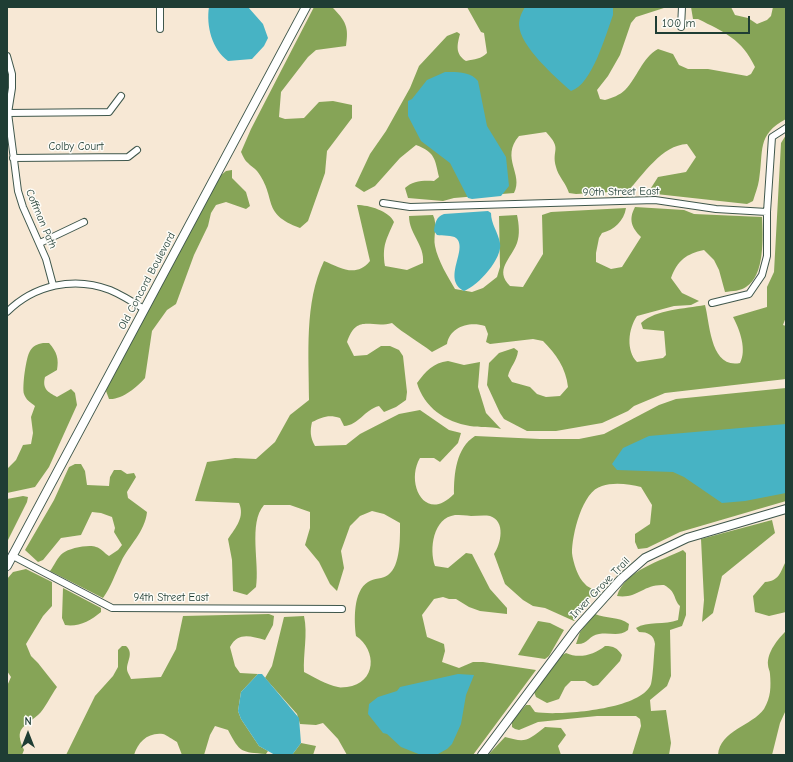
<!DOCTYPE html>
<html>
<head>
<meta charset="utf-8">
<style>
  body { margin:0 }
  #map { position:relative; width:793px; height:762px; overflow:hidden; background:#f7e8d5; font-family:"Comic Neue",sans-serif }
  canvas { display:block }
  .frame { position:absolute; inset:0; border:8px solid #1f3d34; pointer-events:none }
  .north { position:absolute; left:8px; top:714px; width:40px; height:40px; -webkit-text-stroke:3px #fdfcf7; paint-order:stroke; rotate:0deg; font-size:11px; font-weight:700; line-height:16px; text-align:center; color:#1f3d34 }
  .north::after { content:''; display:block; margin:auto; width:14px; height:18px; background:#1f3d34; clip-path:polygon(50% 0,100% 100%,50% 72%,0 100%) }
  .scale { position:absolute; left:655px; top:16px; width:95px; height:18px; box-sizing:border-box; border:2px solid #1f3d34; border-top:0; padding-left:5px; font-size:12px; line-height:14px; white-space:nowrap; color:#1f3d34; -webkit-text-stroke:3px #fdfcf7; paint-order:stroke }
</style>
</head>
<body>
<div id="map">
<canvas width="793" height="762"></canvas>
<div class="frame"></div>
<div class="north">N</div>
<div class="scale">100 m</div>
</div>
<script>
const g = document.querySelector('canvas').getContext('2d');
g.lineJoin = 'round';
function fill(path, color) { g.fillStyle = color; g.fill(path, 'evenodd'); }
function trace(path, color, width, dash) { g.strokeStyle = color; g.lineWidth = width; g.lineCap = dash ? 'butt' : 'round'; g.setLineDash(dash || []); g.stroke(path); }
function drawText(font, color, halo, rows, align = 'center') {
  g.font = font + ' "Comic Neue",sans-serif'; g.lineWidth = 3; g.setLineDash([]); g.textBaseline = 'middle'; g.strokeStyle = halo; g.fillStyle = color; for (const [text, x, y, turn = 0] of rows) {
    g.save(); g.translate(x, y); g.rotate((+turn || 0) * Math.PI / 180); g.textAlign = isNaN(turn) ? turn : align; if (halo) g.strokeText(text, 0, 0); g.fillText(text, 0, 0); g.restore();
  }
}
fill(new Path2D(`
  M314,7H332C346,21 349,27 346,46L316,50L308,57L281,92L279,117L285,119L304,118L319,102L333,101L352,105V118L327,151L325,173L308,221L300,228C260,213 278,199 257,171C255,168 250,166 248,163C245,161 243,156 241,152L251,129Z
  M467,7H667L636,17L631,23L620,55L608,76L597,90L600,99L605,100C612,98 620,95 625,90C637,78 642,58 658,49L673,54L679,65L688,69H708L747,76L751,74L755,67C742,39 724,32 698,19H693L691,7H731L735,15L748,18L757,24L767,20L771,16L773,7H786V119C756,135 764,151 759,180C758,187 755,194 753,201L747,204L656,194L651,188L658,177L686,172L696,157L687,144C662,145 643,175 628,191L576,194L569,193C566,183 558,176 556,167C551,149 563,150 546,132L519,136C500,158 524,174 514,193L454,198L443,201L408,198L405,188C412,181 424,180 434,181L439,177C435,159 435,152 416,145L400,158L375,186L364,192L355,186L370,154L386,131L410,88L419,66L447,36L457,32L460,34C457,45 455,54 466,61C475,59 481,59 487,53L484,33L481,32Z
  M786,135V317L783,325L786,326V379L665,393L634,406L628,411L602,423L556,431H527L504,419L500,413L487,385L489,363L499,353L514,348L518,351C517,361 510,367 508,376L512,382L530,387L537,394L546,397L560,396L568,387C566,368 556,354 543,341L533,339L490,344L486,342L488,334L485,326C469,321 450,327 447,344L432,352C418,341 404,334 392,323C371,329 357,313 347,342L354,356L367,355L381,346H390L399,350L403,356L407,392L406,400L396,407L384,412L379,406C364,410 359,425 344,426L340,418C329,414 322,417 312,422C310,431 310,437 315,446L346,445L360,434L399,414L420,410L449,430L461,433L458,443L440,462L434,458H420C405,483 425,524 454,494C454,474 456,448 475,436L540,439H579L604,434L659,405L676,399L786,388V501L680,532L647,548L638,549L635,542V534L650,524L652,505L641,487C630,484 613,482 602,486C582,491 572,535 572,553C573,562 578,578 585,584C587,587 592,588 595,591L574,621L545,608L533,606L523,600L505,584L494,554C501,544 506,521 490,516C484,515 477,516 471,516C466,515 460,515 455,515C433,518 429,549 435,566L448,568L466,553L472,554L490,589L507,608V614L480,611L469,607L456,599H449L443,597L434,599L422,615L427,637L444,644L445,651L442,662L459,668L473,662H483L536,670L473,755H347L338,739L323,723L316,725L300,724L297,714L265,678L272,666L284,617L304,616C308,634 303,654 304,672C314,677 327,685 338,687C340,688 344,687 347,687C377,683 377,650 356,636C354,621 353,591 368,582C374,578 383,579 388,575C401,566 400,536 400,523L384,514L372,511L360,516L350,526L341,551L344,568L337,591L330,584L319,562L305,545L310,528V512L290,505H264C248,523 260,564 256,587L247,595L233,591L232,560L228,539C236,527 245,517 239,503L195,501L207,462L235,458L256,459L275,442L290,415L309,400C309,355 304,303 324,261C341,268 356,278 370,261L357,205C369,205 389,211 394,222C386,240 382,246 385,266L407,270L423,263C425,245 409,234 409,216L433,215C438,225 433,236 435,246C438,261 448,277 455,289L472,292L483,288L497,277L500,267L499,216L517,215C519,224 520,235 517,243C511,259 494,270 510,286L523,287L543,254L542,215L551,212L626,208C624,221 614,230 602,233L599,238L596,253V262L611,269L622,267L641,237C632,228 628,220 635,207L684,210L694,214L762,217C763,236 765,276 746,287C741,291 732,291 725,292L719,270L714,260L704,250C686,254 678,260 671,278L682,293L699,301L691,305L674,306L637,316C628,329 626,351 637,362L663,358L666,355L664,331L643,329L641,323C657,309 684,309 705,305C710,323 710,369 740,363C747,350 740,330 733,317L767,307V287L774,272L781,143Z
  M232,170V178L246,192L250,206L246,209L226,202L216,205L211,213L208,226L194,255L176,304L167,310L152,331L145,378C137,387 122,400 109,399L106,391L112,375L220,176L226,171Z
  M43,343H49C57,352 59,359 57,370L45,377C42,389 48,392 57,397L71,389L75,393L77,405L49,467L35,487L7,493V469L16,460L23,445L31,444L33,433L31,417L35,406C30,402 26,400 24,394C22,387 26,357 30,351C33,346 37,344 43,343Z
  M448,361L464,365L480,362L478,387L486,413L501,429C490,426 480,428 470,426C445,422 424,407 417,383C426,371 433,363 448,361Z
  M75,464H81L85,471L87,485L109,486L110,477L114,470H121L127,474L134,473L136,477L127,492L128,498L147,512C145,532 129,545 121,562C115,574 111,587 103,598L50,571C54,566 58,556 63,553C69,548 90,544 96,547C101,548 104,553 109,556L118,550L122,545L114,532L115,528L112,517L101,513L92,512L81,535L61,538L43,560L38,562L25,550L54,500L69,467Z
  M23,496L28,497L27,502L7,542V499Z
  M772,520L775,533L722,576L713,613L702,622L704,600L701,539Z
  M683,550L686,553V615L682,626L670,630L671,676L667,686L650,700L651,711L666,710L671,743L669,755H632L641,726L640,719L636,716H597L538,722L519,730L515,729L512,727V721L526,705H530L535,712C557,716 642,710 651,684C653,678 654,653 655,644C654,635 648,632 639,632L636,628C647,621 665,625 678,620L680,606C673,599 677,592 664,585C643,584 638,599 617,596C625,570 661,561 683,550Z
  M786,561V612L769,616L755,612L753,596L765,582C779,581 780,573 786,561Z
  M26,569L52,582V606L43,616L26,644L31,656L38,663L57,687C51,695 45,709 38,715C23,728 14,728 24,750L22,755H7V686L11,677L7,671V579L13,572Z
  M63,588L101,608V612C90,621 79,627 65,625L62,618Z
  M269,614L274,616L273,625L265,640C250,636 238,632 230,647L235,666L240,673L258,674L241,692L238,711L241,719L259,746L268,751L266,754C241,752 240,753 228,730L215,726L210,735L204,755H182L177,742C173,740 167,735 163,734C148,732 138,742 134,755H66L95,696L113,676L118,667V650L122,646H126C134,653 127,661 127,669C127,672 130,676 131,679L161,677L176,649L183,616Z
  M595,614C606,619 619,616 629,624L628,630C619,637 610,632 599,634C589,635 588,645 576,644L580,632Z
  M538,621L550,623L564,630L549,656L545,659L518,655Z
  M786,631V710L780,723L772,755H718C720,730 752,726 764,709C771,697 771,687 770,674C770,671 768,668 768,665C767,652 778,639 786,631Z
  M605,646C614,646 617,648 622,655L620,661L598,685L593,686L585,681H571L565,687L559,699L547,703L536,697L534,692L562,655L566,653C579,659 594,655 605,646Z
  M545,727L561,728L566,735L558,746L561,755H488L505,737C526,743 527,741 545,727Z
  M301,743L316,746L313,755H292Z`), '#86a457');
fill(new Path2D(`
  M209,7H248L263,24L268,38L264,46L252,59L228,61C212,49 206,26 209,7Z
  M525,7H613V15C606,34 592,85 571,91C555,77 520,46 519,25C519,18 522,12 525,7Z
  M445,72C456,72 470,71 478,81L487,126L506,157L509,186L501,196L472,199L468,198L450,163L421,141L408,116V101L412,99L427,80Z
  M488,211L491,213C491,224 498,232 500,243C503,258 478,286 464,291C441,279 469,249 456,238C453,235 442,236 437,235L434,231C435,223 436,217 444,214Z
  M786,424V493L745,501L722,503L684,477L673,472L617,470L612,464L623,448L649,436Z
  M258,674H262L299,718L301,743L292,755H275L259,746L241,719L238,711L241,692Z
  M458,674L474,675L466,695L461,724L452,744L447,749L438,754L421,755L401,747L387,734L383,733L368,714L369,704L378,697L397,691L400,687Z`), '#47b3c4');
const street = new Path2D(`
  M681,27L682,7
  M160,29V7
  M7,56L12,74V88L8,113L18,191L23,207L46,259L53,285
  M7,113L109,112L121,96
  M13,158L128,157L137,150
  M383,203L410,207L655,200L716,209L767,212
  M40,243L84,222
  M712,303L749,294L762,275L767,256V212L772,137L786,128
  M7,312C34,285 74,276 110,290C122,295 133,302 144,309
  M13,556L112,608L342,609`);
const secondary = new Path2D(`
  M7,566L306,7
  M482,755L576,629L621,579L645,558L687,538L786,509`);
trace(street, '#3f574c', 8);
trace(secondary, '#3f574c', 10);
trace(street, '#fff', 6);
trace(secondary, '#fff', 8);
drawText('11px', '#1f3d34', '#fdfcf7', [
  ["Colby Court",76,147],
  ["90th Street East",621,192,-1],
  ["Coffman Path",41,219,67],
  ["Old Concord Boulevard",147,281,-62],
  ["Inver Grove Trail",600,588,-46],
  ["94th Street East",171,598]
]);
</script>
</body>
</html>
